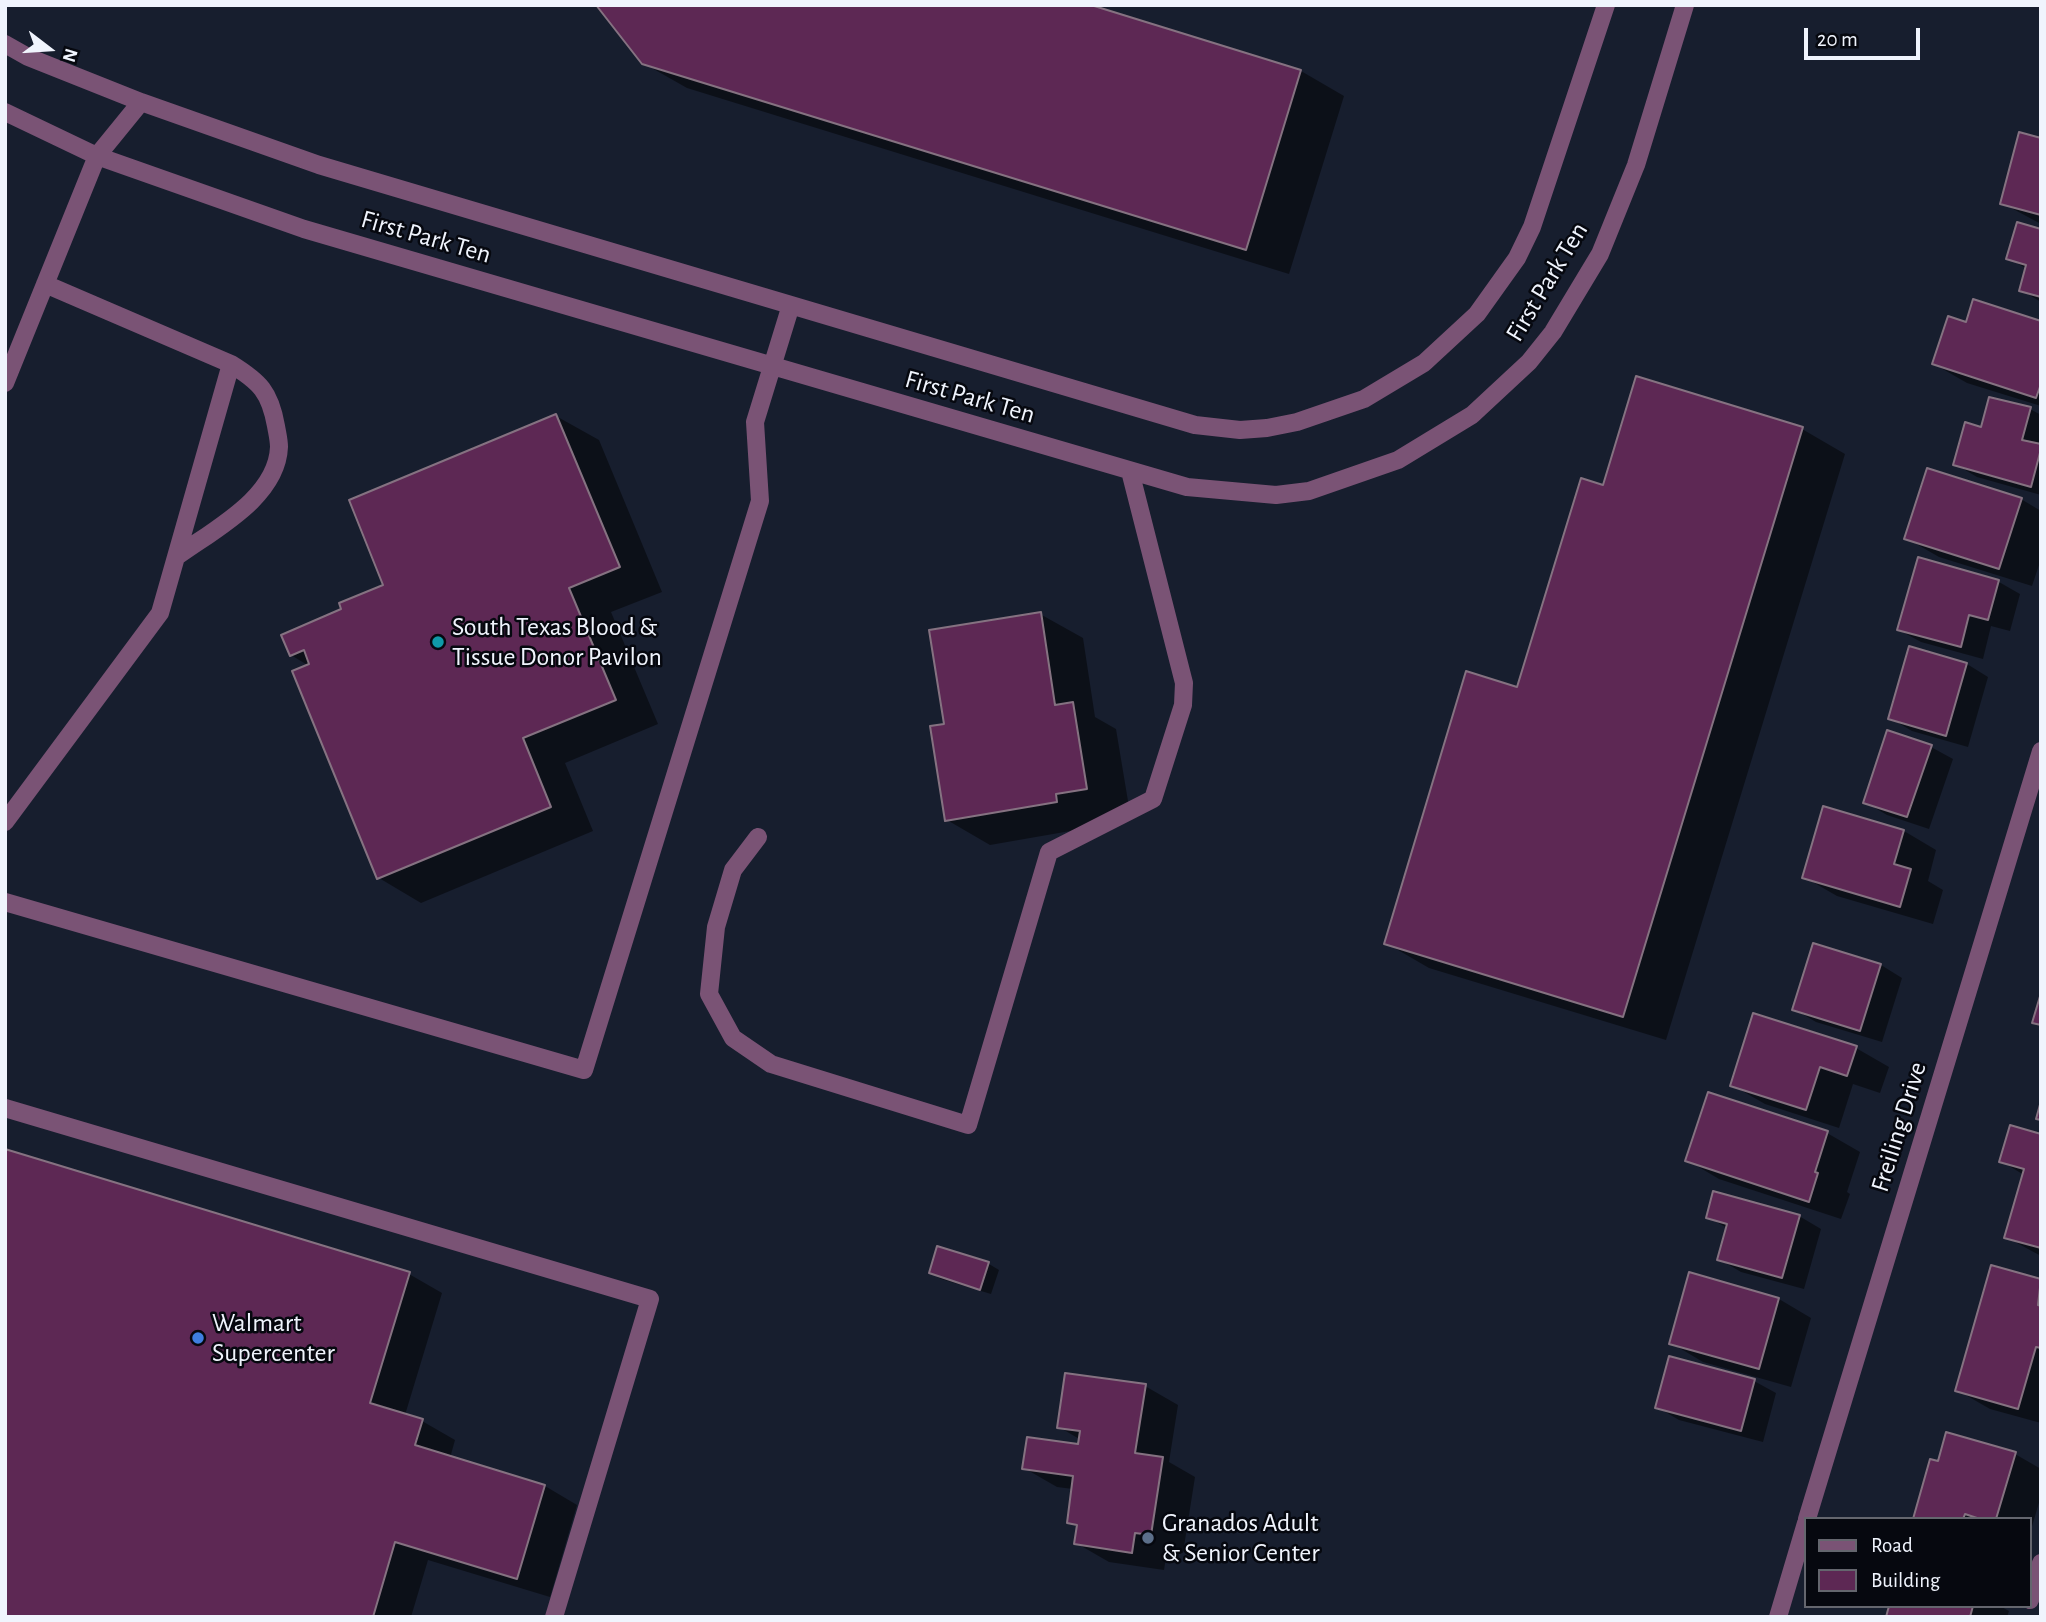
<!DOCTYPE html>
<html>
<head>
<meta charset="utf-8">
<style>
  body { margin:0 }
  #map { position:relative; width:2046px; height:1622px; overflow:hidden; background:#171e2e; font-family:"Alegreya Sans",sans-serif }
  canvas { display:block }
  .frame { position:absolute; inset:0; border:7px solid #f0f4fd; pointer-events:none }
  .legend { position:absolute; left:1804px; top:1517px; width:228px; height:91px; box-sizing:border-box; background:#06080f; border:2px solid #64666e; margin:0; padding:9px 12px; list-style:none; font-size:21px; color:#f0f4fd }
  .legend li { display:flex; align-items:center; gap:14px; height:35px }
  .legend b { width:35px; border:2px solid #64666e }
  .north { position:absolute; left:14px; top:14px; width:70px; height:70px; -webkit-text-stroke:5px #06080f; paint-order:stroke; rotate:107deg; font-size:19px; font-weight:700; line-height:28px; text-align:center; color:#f0f4fd }
  .north::after { content:''; display:block; margin:auto; width:24px; height:32px; background:#f0f4fd; clip-path:polygon(50% 0,100% 100%,50% 72%,0 100%) }
  .scale { position:absolute; left:1804px; top:28px; width:116px; height:32px; box-sizing:border-box; border:4px solid #f0f4fd; border-top:0; padding-left:9px; font-size:21px; line-height:24px; white-space:nowrap; color:#f0f4fd; -webkit-text-stroke:5px #06080f; paint-order:stroke }
</style>
</head>
<body>
<div id="map">
<canvas width="2046" height="1622"></canvas>
<div class="frame"></div>
<ul class="legend">
<li><b style="height:9px;background:#7a5375"></b>Road</li>
<li><b style="height:19px;background:#5d2854"></b>Building</li>
</ul>
<div class="north">N</div>
<div class="scale">20 m</div>
</div>
<script>
const g = document.querySelector('canvas').getContext('2d');
g.lineJoin = 'round';
function fill(path, color) { g.fillStyle = color; g.fill(path, 'evenodd'); }
function trace(path, color, width, dash) { g.strokeStyle = color; g.lineWidth = width; g.lineCap = dash ? 'butt' : 'round'; g.setLineDash(dash || []); g.stroke(path); }
function drawText(font, color, halo, rows, align = 'center') {
  g.font = font + ' "Alegreya Sans",sans-serif'; g.lineWidth = 5; g.setLineDash([]); g.textBaseline = 'middle'; g.strokeStyle = halo; g.fillStyle = color; for (const [text, x, y, turn = 0] of rows) {
    g.save(); g.translate(x, y); g.rotate((+turn || 0) * Math.PI / 180); g.textAlign = isNaN(turn) ? turn : align; if (halo) g.strokeText(text, 0, 0); g.fillText(text, 0, 0); g.restore();
  }
}
fill(new Path2D(`
  M1085,5L1301,71L1344,96L1289,274L687,88L643,63Z
  M2041,140V224L2002,203Z
  M2041,230V302L2021,290L2027,269L2008,258Z
  M2041,323V406L1967,383L1934,364L1967,324Z
  M2030,409L2041,415V495L1977,477L1955,464L1982,429Z
  M556,416L599,440L662,592L611,612L658,724L565,763L593,831L421,903L379,878L309,666L291,655L343,610L386,586Z
  M1802,429L1845,454L1666,1040L1429,968L1386,943L1518,689L1604,487Z
  M2021,499L2041,511V559L2032,586L1939,557L1906,538Z
  M1919,560L1999,582L2020,594L2010,631L1991,626L1983,659L1921,642L1899,630Z
  M1040,614L1083,638L1095,717L1116,729L1130,813L1099,826L990,845L947,820L946,725Z
  M1910,648L1967,664L1988,677L1968,747L1912,731L1890,718Z
  M1931,747L1953,759L1929,829L1887,815L1865,802Z
  M1824,808L1904,831L1936,850L1928,881L1943,890L1933,924L1837,896L1804,877Z
  M1814,945L1881,965L1902,978L1882,1042L1816,1022L1794,1009Z
  M1856,1048L1889,1067L1880,1093L1853,1084L1839,1128L1765,1104L1732,1085Z
  M1827,1133L1860,1152L1847,1192L1850,1194L1841,1219L1719,1179L1687,1160Z
  M2041,1136V1256L2006,1237L2024,1175L2001,1161Z
  M1799,1216L1821,1229L1804,1289L1741,1272L1719,1259L1727,1228L1708,1217Z
  M938,1248L989,1264L999,1270L991,1294L941,1279L931,1273Z
  M409,1274L442,1293L405,1415L422,1421L455,1440L450,1458L545,1486L577,1505L550,1597L428,1560L411,1617H5Z
  M2041,1281V1423L1990,1409L1957,1390Z
  M1779,1299L1811,1318L1791,1387L1703,1362L1671,1343Z
  M1754,1381L1776,1393L1763,1442L1679,1420L1657,1407Z
  M1145,1386L1178,1405L1169,1462L1195,1477L1183,1553L1167,1551L1164,1570L1109,1562L1076,1543L1078,1527L1069,1522L1073,1489L1057,1487L1024,1468L1080,1446L1081,1440L1059,1427Z
  M2015,1454L2041,1469V1496L2030,1533V1519H1915L1939,1463Z
  M1890,1606H2000L2009,1611L2007,1617H1888Z`), '#0007');
const building = new Path2D(`
  M596,5H1091L1301,70L1246,250L642,64Z
  M2019,132L2041,138V215L2000,204Z
  M2017,222L2041,229V297L2019,291L2026,265L2006,259Z
  M1973,299L2041,321V384L2036,398L1932,364L1948,316L1966,322Z
  M1636,376L1803,427L1623,1017L1384,944L1466,671L1517,687L1581,478L1603,485Z
  M1989,397L2031,407L2022,440L2041,444V449L2031,487L1953,465L1965,422L1981,427Z
  M556,414L620,567L569,588L616,700L523,738L551,807L377,879L292,671L309,664L304,650L290,656L281,635L341,609L339,603L383,585L349,500Z
  M1927,468L2022,498L1999,569L1904,539Z
  M1918,557L1999,580L1988,620L1969,615L1961,647L1897,630Z
  M1041,612L1055,705L1073,702L1087,789L1056,794L1057,802L945,821L930,726L944,724L929,630Z
  M1909,646L1967,663L1946,736L1888,719Z
  M1887,730L1932,745L1907,817L1863,803Z
  M1823,806L1904,830L1894,864L1911,869L1900,907L1802,878Z
  M1813,943L1881,964L1860,1031L1792,1010Z
  M2041,993V1025L2032,1023Z
  M1753,1013L1857,1046L1847,1076L1820,1067L1806,1110L1730,1086Z
  M1708,1092L1828,1131L1815,1172L1818,1173L1809,1202L1685,1161Z
  M2041,1101V1120L2036,1119Z
  M2010,1125L2041,1134V1248L2004,1238L2024,1169L1999,1162Z
  M5,1149L410,1272L370,1403L423,1419L415,1445L545,1485L517,1579L395,1542L373,1617H5Z
  M1713,1191L1800,1215L1782,1278L1717,1260L1727,1224L1706,1218Z
  M937,1246L989,1262L980,1290L929,1273Z
  M1991,1265L2041,1279L2038,1305L2041,1306V1348L2036,1347L2018,1409L1955,1391Z
  M1689,1272L1779,1298L1759,1369L1669,1344Z
  M1669,1356L1755,1379L1741,1431L1655,1408Z
  M1065,1373L1146,1384L1135,1453L1163,1457L1151,1535L1135,1533L1132,1553L1074,1544L1077,1525L1067,1523L1073,1476L1022,1469L1027,1437L1078,1444L1080,1431L1057,1428Z
  M1946,1432L2016,1452L1996,1519H1980L1965,1514L1963,1519H1913L1930,1459L1938,1461Z
  M1889,1606H1973L1970,1617H1886Z`);
fill(building, '#5d2854');
trace(building, '#857281', 2);
trace(new Path2D(`
  M5,44L28,57L141,102L319,165L1195,425L1240,430L1267,428L1297,422L1364,399L1424,363L1477,314L1517,258L1532,227L1606,5
  M5,112L97,156L304,229L1187,487L1276,495L1309,491L1398,460L1472,415L1529,362L1553,332L1600,254L1636,165L1685,5
  M45,284L231,364C260,382 270,392 276,426C277,432 279,440 279,447C277,498 213,530 176,557
  M5,383L97,156L141,102
  M5,822L160,613L231,364
  M758,837L733,870L716,927L709,994L733,1038L771,1064L968,1125L1049,852L1153,799L1183,705L1184,683L1130,471
  M5,902L584,1070L760,501L755,422L791,305
  M5,1108L650,1299L554,1617
  M1807,1519L2041,751
  M2030,1600L2041,1563
  M1778,1617L1806,1523`), '#7a5375', 18);
for (const [x, y, r, color] of [
  [438,642,7,"#0f9aa8"],
  [198,1338,7,"#3f7fe0"],
  [1148,1538,7,"#5c6f8a"]
]) { const dot = new Path2D(); dot.arc(x, y, r, 0, 2 * Math.PI); g.fillStyle = color; g.fill(dot); trace(dot, '#06080f', 2.5); }
drawText('26px', '#f0f4fd', '#06080f', [
  ["First Park Ten",426,237,16],
  ["First Park Ten",1547,282,-59],
  ["First Park Ten",970,397,16],
  ["Freiling Drive",1899,1127,-73]
]);
drawText('26px', '#f0f4fd', '#06080f', [
  ["South Texas Blood &",452,627],
  ["Tissue Donor Pavilon",452,657],
  ["Walmart",212,1323],
  ["Supercenter",212,1353],
  ["Granados Adult",1162,1523],
  ["& Senior Center",1162,1553]
], 'left');
</script>
</body>
</html>
